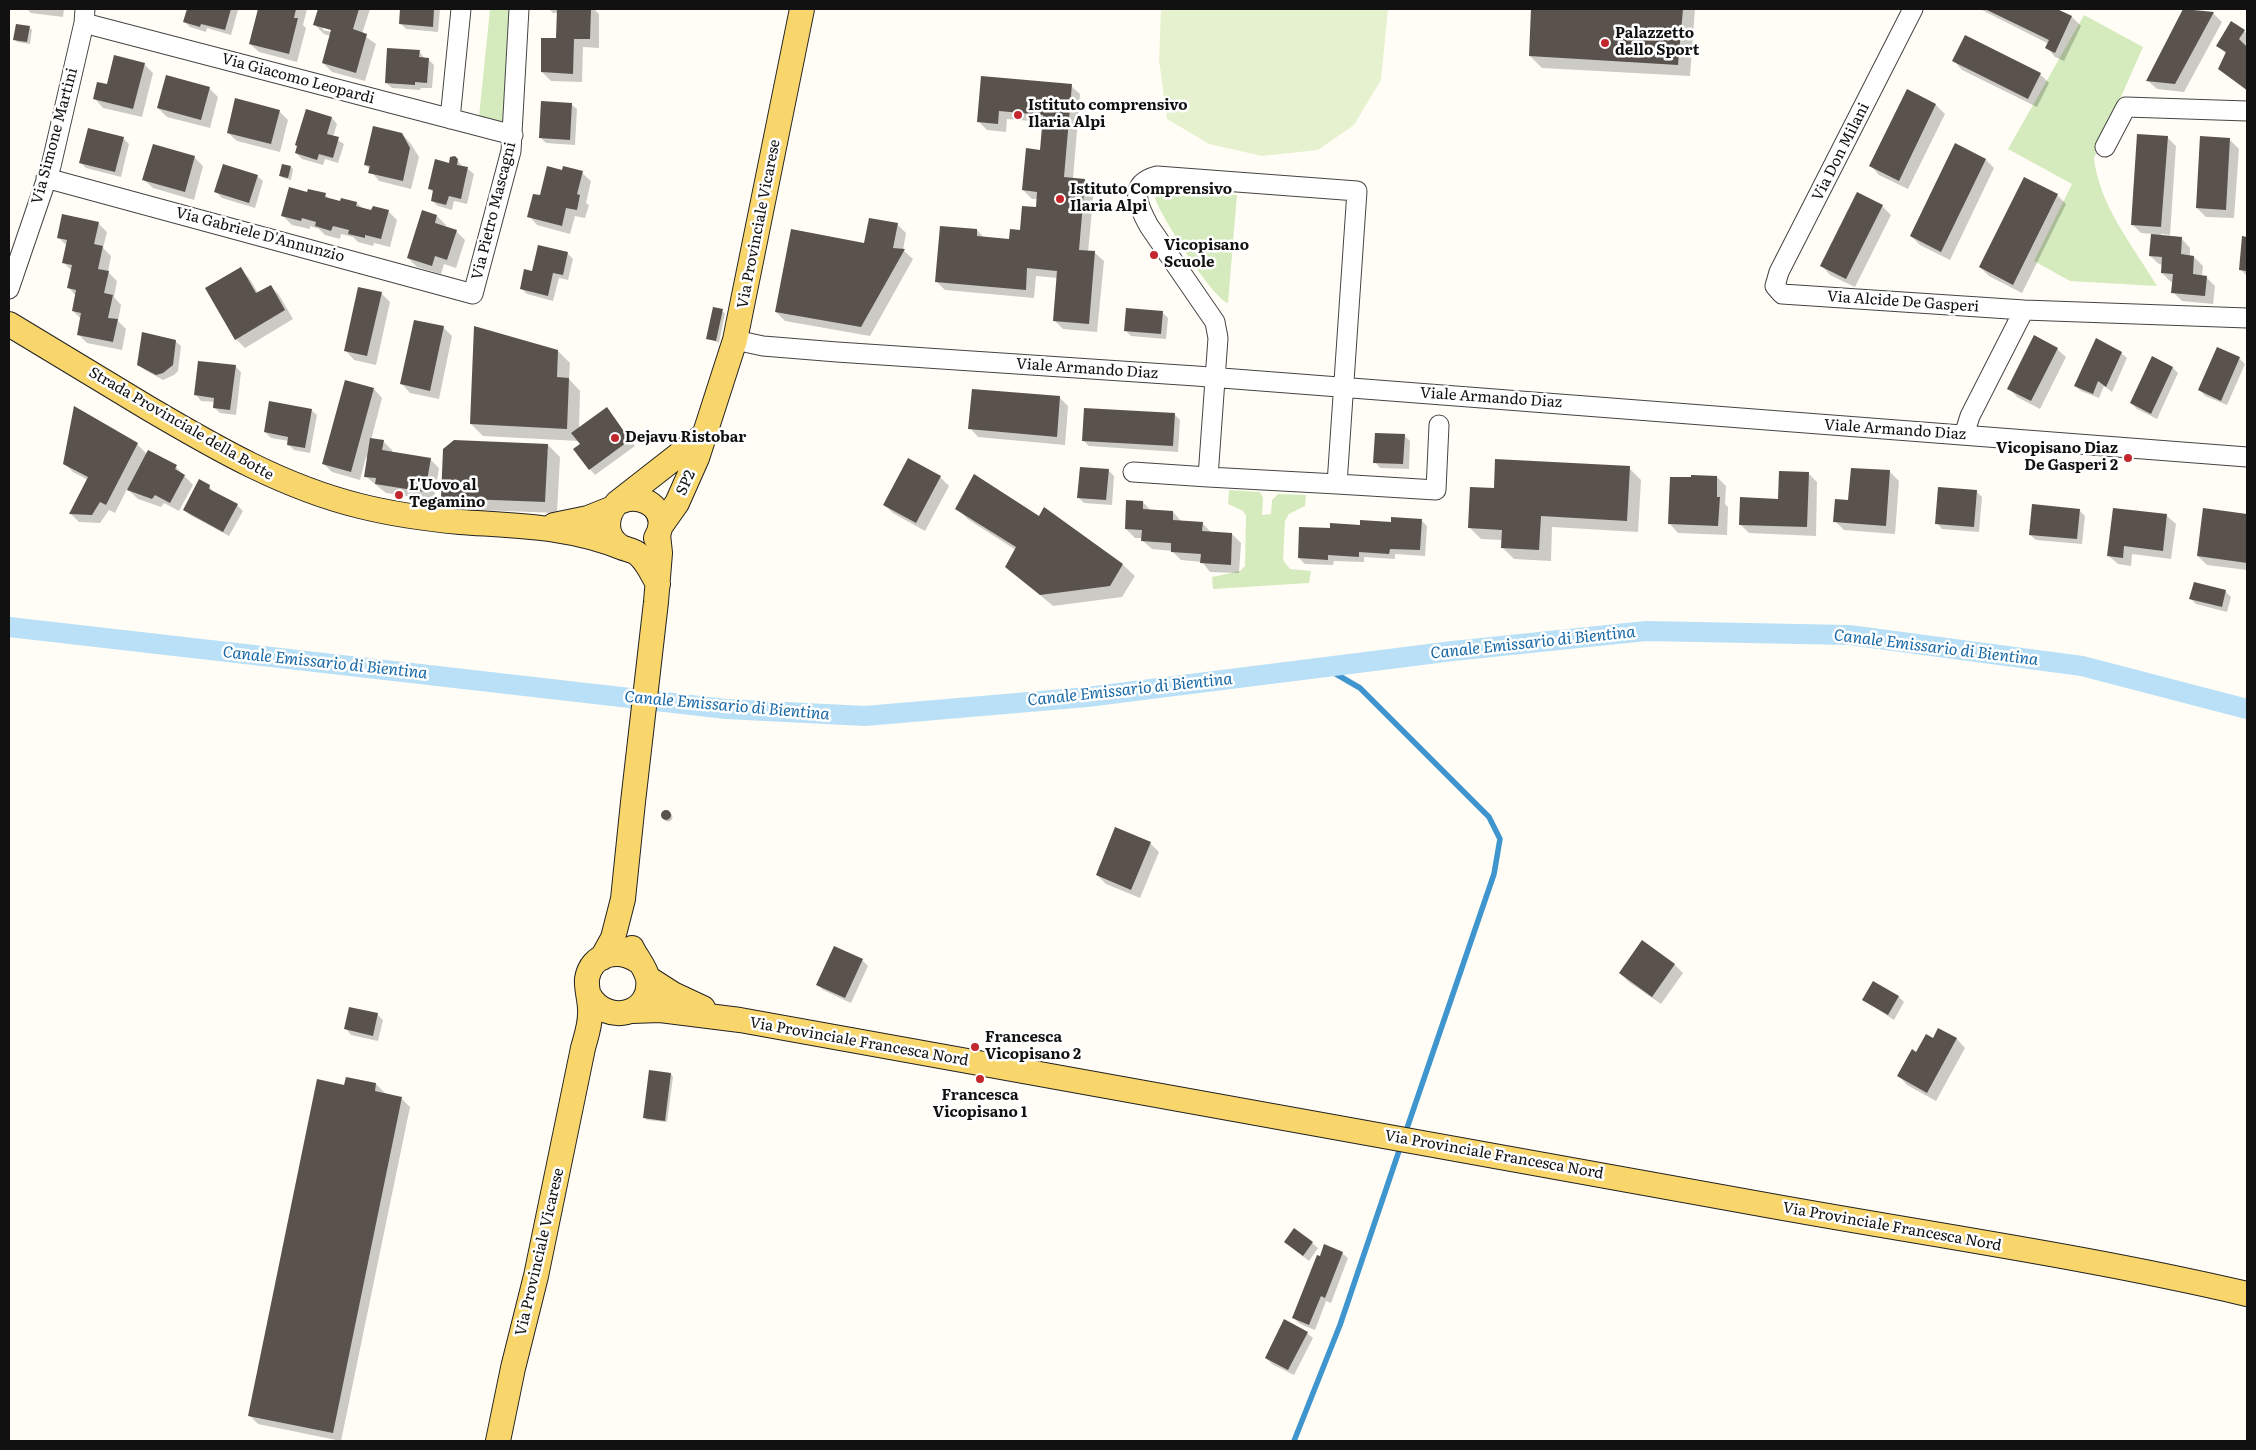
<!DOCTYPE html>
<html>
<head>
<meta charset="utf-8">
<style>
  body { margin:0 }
  #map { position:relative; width:2256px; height:1450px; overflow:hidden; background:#fffdf5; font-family:Literata,serif }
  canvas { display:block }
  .frame { position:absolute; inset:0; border:10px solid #111; pointer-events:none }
</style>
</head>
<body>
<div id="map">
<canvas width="2256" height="1450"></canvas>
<div class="frame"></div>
</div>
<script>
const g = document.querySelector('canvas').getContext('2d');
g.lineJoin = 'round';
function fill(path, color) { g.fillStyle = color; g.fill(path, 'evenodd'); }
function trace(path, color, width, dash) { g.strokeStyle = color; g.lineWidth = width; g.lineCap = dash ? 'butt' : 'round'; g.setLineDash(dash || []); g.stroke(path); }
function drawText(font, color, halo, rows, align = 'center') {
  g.font = font + ' Literata,serif'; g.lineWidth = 5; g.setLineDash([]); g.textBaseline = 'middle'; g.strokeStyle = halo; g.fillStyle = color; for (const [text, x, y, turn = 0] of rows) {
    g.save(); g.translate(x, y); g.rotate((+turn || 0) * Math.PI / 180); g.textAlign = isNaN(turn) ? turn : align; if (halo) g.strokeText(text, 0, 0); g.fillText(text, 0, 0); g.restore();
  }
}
fill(new Path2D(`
  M490,9H510L506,122L479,117Z
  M2084,15L2143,47L2094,158C2099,205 2133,246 2157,286L2070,281L2034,261L2072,184L2008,149Z
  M1160,190L1237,195L1228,303C1213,299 1160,215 1155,198Z
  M1229,490L1260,492L1263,498L1262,515L1271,514L1272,500L1278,494L1306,495L1305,506L1289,514L1285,521L1283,560L1290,569L1311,571L1309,583L1213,589L1212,577L1240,571L1245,566L1246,516L1243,511L1228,504Z`), '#d5ebbd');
fill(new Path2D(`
  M1161,9H1388L1381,80L1354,125L1318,150L1262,156L1209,144L1167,119L1159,60Z`), '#e6f2cf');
fill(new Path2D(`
  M27,9H64L63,17L31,13Z
  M188,9H236L238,10L231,35L207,28L206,32L190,27L185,22Z
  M259,9H307L303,25L306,28L297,62L259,52L250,44Z
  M319,9H370L362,34L376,44L365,81L332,72L323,63L331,36L324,34L315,25ZM323,27L337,31L336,33L323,30Z
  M401,9H440L438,32L406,29L400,23Z
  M549,9H594L599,14V48L583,47L582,82L551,81L542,72L558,39V13H553Z
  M1533,9H1695L1690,76L1542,68L1530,56Z
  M1980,9H2054L2072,17L2081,26L2064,61L2055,57L2047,48L2049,44Z
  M2213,13L2222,22L2184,92L2157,89L2148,81Z
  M30,28L32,30L30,44L17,42L15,39Z
  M2244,31L2247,34V91L2219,69L2226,54L2218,46Z
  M419,51L425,59H428L434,65L432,88H421L420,90L392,88L386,83Z
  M1954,61L2040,74L2049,83L2037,107L1962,70Z
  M144,64L153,73L142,117L103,108L95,99L108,86Z
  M982,77L1071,86L1080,94L1073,179L1085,180L1094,189L1088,252L1095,253L1104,261L1097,332L1063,329L1054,320L1058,278L1036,276L1034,298L945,290L936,281L977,230L984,238L1010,240L1021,232L1037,208L1038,199H1032L1023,190L1041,151L1043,122L1007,119L1006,132L987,130L978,121Z
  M209,88L218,97L210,128L167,117L158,108Z
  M1907,91L1936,105L1945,114L1908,189L1879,175L1871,166Z
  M571,104L577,109L575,145L546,143L540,137Z
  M279,111L288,120L280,152L237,141L228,133Z
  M332,118L337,124L333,137L344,144L338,163L325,159L323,165L302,159L296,153Z
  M402,134L411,144L419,157L411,189L379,181L366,165Z
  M2167,137L2176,146L2170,235L2161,234V237L2182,239L2190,248V256L2194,257L2203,266L2202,276L2206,277L2215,286L2213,304L2182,301L2173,292L2174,282H2171L2162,273L2163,265L2159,264L2150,256L2153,234L2141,233L2132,224Z
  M123,138L129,144L121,177L86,168L80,162Z
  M2230,140L2239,149L2234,218L2206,217L2197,208Z
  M194,157L203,166L194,200L153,188L144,180Z
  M457,160L463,167L468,169L474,174L467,204L454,201L452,210L438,206L432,201L434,193L429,188L450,164Z
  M1986,160L1994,168L1950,260L1920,245L1911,236Z
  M291,167L293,169L291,180L283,178L281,175Z
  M563,171L582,173L591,181L586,203L589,205L585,218L575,216L570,234L537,225L529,216L541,197Z
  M257,176L263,181L255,208L222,198L216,192Z
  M308,194L325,195L331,200L357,203L363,209L372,212L388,211L397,220L390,247L374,243L373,246L358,242L353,237L341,234L340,239L325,235L319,229L310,226V229L292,225L283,216Z
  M2057,195L2066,204L2022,293L1989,276L1980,267Z
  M1882,206L1891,215L1855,287L1830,275L1822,266Z
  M437,216L446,225L445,227L456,231L465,240L456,268L444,264L441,274L417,267L408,258Z
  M98,223L107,232L103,248L111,256L108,272L117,281L114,297L121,305L118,321L126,329L122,350L87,343L78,334L81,319L73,311L76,296L69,288L72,271L63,262L67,246L59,238Z
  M897,224L906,233L903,250L913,259L870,336L785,321L776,312L865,244Z
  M2243,237L2247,238V276L2240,269Z
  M567,253L573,259L568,280L559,278L553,301L527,294L521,288L533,272Z
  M240,269L249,278L258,293L271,286L279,295L293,319L245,348L236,339Z
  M381,293L390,302L376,365L354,360L346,351Z
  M714,309L725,313L719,343L708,338Z
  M1162,312L1168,318L1166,339L1131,336L1125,330Z
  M443,327L452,336L439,399L410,393L402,384Z
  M175,341L181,346L178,371L174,375L163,380L145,370L139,364Z
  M2057,349L2066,357L2040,409L2017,397L2009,388Z
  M558,351L570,363L569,379L580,391L579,429L607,409L635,446L595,475L590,469L579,441L483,436L471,424Z
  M2121,353L2127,358L2112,392L2104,386L2099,398L2081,391L2075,386Z
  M2153,358L2173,368L2178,373L2157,419L2137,409L2131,403Z
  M2239,358L2245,364L2227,405L2205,396L2200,390Z
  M235,366L241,372L236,415L220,413L214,407L215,402L201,401L196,395Z
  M374,389L382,398L371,440L383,441L392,450V453L430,459L439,468L434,500L386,493L365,476L368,458L366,457L360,480L332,472L323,463Z
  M1060,398L1068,406L1065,445L978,437L970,428Z
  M311,410L317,415L310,453L294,450L288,444L289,441L271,438L265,432Z
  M1174,414L1180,420L1178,452L1089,446L1083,440Z
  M1404,435L1410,441L1409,469L1380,468L1375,462Z
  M137,444L147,454L176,467L193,485L179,511L164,503L161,507L138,499L127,489L115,513L109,510L100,523L79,522L70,513L88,480L73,472L64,463Z
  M548,445L560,457L557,513L454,509L442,497Z
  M909,460L940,477L949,486L925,531L893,513L884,505Z
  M1629,468L1641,480L1638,532L1552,527L1551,561L1514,559L1502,547V540L1481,539L1469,527L1495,489Z
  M1852,469L1890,472L1899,481L1895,534L1844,530L1835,521L1849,502Z
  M1108,470L1114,476L1112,505L1084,503L1079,498Z
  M1808,473L1817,482L1816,536L1749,533L1740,524L1779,500Z
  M1717,477L1726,486L1725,504L1728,507L1727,535L1678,533L1670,524Z
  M209,486L214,493L237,505L243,511L229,536L190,515L184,510Z
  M1976,491L1982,497L1979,532L1942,529L1937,523Z
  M1143,502L1151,511L1173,512L1181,521L1202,523L1211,532L1232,534L1241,543L1239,573L1210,572L1202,562L1181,560L1172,551L1152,549L1143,541V538H1135L1126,529Z
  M957,509L1040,518L1123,565L1135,576L1122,597L1053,606L1007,567L1016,550L969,520Z
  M2204,509L2247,515V570L2207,565L2198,556Z
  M2079,510L2085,516L2082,544L2036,540L2030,535Z
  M2167,516L2176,524L2171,559L2132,554L2131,566L2118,564L2109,556Z
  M1421,520L1427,526L1425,556L1395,554V559L1364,557V562L1334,561L1333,565L1305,564L1299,558L1331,529Z
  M2225,591L2231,597L2227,612L2196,604L2191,599Z
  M663.5 817a4.5 4.5 0 1 1 9 0a4.5 4.5 0 1 1-9 0Z
  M1150,843L1159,852L1140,898L1106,884L1097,875Z
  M862,960L868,966L851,1003L823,990L818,985Z
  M1674,964L1683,973L1661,1004L1629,982L1620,973Z
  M1899,997L1904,1002L1894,1020L1864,1000Z
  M377,1014L383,1020L378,1041L351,1035L346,1029Z
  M1939,1030L1957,1039L1965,1048L1936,1101L1907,1085L1899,1076L1916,1054L1933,1040Z
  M671,1074L673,1077L667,1122L647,1120L644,1117Z
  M376,1084L385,1093L401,1098L410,1107L341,1441L258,1424L249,1415L345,1086Z
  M1285,1242L1312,1243L1318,1248L1309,1261Z
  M1342,1253L1348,1258L1331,1303L1326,1301L1315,1330L1300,1324L1294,1318L1321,1258Z
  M1307,1333L1313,1338L1294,1375L1272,1364L1266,1358Z`), '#0003');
trace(new Path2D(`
  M1324,667L1360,688L1489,817L1500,839L1494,874L1405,1134
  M1294,1441L1340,1325L1401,1145`), '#3f96cf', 5.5);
trace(new Path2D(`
  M9,627L726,709L865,716L1087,697L1453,651L1646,631L1849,635L2082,666L2247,709`), '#b9e0f7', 20);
fill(new Path2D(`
  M187,9H231L225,30L201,24L200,27L183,22Z
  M258,9H296L294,18H298L289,54L249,44Z
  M318,9H359L353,29L367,34L356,73L322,63L331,30L313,25Z
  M400,9H434L433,27L399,24Z
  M557,9H591L590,39H574L573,74L541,72V38H556Z
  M1531,9H1683L1678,65L1529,56Z
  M1985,9H2057L2072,16L2055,53L2045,48L2049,40Z
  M2183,9L2214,12L2175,84L2146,81Z
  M2231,21L2245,30L2239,39L2247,47V90L2218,69L2226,52L2216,46Z
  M16,24L30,26L27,42L13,40Z
  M1965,35L2041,73L2028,99L1952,61Z
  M387,48L420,50L419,57L429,58L427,83L415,82V85L385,83Z
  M114,55L145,63L133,109L93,99L97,82L107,84Z
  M166,75L210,87L201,120L157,108Z
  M981,76L1072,84L1064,177L1085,179L1079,250L1095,251L1089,324L1053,321L1057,271L1027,268L1026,290L935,282L940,226L977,229V236L1009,239L1010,229L1020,230L1022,206L1036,207L1037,192L1022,190L1026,148L1040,150L1043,115L999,111L998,124L977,122Z
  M1907,89L1936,104L1899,181L1869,166Z
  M235,98L280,110L271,144L227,133Z
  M541,101L572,103L570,140L539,138Z
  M306,109L332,117L327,134L339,137L333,158L319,154L317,160L295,153L297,146L295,145Z
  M373,126L402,133L410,148L403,181L368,173L370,166L364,165Z
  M88,128L124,137L115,172L79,163Z
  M2137,134L2168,136L2161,227L2131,225Z
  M2200,136L2230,138L2226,210L2196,208Z
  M1955,143L1986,159L1941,252L1910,236Z
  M153,144L195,156L185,192L142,180Z
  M455,156L458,159L457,165L468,167L461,199L449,196L446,205L431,201L433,190L428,189L435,159L449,163L450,157Z
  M223,164L258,175L249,203L214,192Z
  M282,164L291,166L288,178L279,176Z
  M547,166L562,170L563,166L583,171L577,194L580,195L577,210L566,208L562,226L527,217L533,194L540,195Z
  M2024,177L2058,194L2013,285L1979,267Z
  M289,187L307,192L308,189L326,193L325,197L340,201L341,198L357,202L356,206L371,210L373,206L389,210L381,239L365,235V238L348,234L349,230L333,226L331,231L315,226L316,222L302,218L301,221L281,216Z
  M1857,192L1883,205L1846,279L1820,266Z
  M422,210L437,215L435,223L457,230L447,260L435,256L432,266L407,258Z
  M62,214L99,222L94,244L103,246L98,269L109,271L104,293L113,295L108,318L118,319L113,342L77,335L81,313L72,311L76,290L67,288L72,265L62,263L67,240L57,238Z
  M869,218L898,223L893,248L905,249L861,327L775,312L791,229L864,243Z
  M2151,234L2182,237L2181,254L2194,256L2193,274L2207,276L2205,296L2171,293L2173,274L2161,273L2162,257L2149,256Z
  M2242,236L2247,237V271L2239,270Z
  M538,245L568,252L563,275L553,273L548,296L520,289L524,269L532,271Z
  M241,267L256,293L271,285L285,310L235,340L205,288Z
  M358,287L382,292L367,356L344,351Z
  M713,307L723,309L716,341L706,339Z
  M1126,308L1163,311L1161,334L1124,331Z
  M414,320L444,326L430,391L400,384Z
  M474,326L558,350L557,377L569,378L567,429L470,424Z
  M142,332L176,340L173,365L163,373L156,375L137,365Z
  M2034,335L2058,348L2031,401L2007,389Z
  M2096,338L2122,352L2106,387L2098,381L2093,394L2074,386Z
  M2217,347L2240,357L2221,401L2198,390Z
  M2152,356L2173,367L2151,414L2130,403Z
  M198,361L236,365L230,410L213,408L214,398L194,395Z
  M345,380L374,388L351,472L322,464Z
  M972,389L1060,396L1057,437L968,429Z
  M269,401L312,409L305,448L287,445L288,437L264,432Z
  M74,406L138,443L106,505L100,502L92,515L69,514L88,477L63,464Z
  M607,407L630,440L589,470L573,449L580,444L571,433Z
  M1084,408L1175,413L1173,446L1082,441Z
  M1375,433L1405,434L1403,464L1373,463Z
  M370,438L384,440L382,450L431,458L425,492L375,484L376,478L364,477Z
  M454,440L548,444L545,502L441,498L443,449Z
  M148,450L177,465L175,469L185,475L170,503L155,495L152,499L127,490Z
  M908,458L941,476L916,523L883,505Z
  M1495,459L1630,466L1627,521L1541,516L1539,550L1501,548L1502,530L1468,528L1470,487L1494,488Z
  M1080,467L1109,469L1106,500L1077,498Z
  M1851,468L1890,470L1886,526L1833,522L1835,499L1848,500Z
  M1779,471L1809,472L1807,527L1739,525L1740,497L1778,499Z
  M974,474L1039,516L1044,507L1123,564L1110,586L1040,595L1005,567L1016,547L955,509Z
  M1691,475L1717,476V497H1720L1718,526L1668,524L1670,477H1691Z
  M199,479L210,485L209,489L238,504L223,532L183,510Z
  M1938,487L1977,490L1974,527L1935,524Z
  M1126,500L1143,501V509L1173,511V520L1203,522L1202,531L1232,533L1231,565L1200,563L1201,554L1171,552V543L1141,541L1142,530L1125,529Z
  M2032,504L2080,509L2077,539L2029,535Z
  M2113,508L2167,514L2163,551L2124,546L2123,558L2107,556Z
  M2203,508L2247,514V563L2197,556Z
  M1391,517L1422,519L1420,550L1390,549L1389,554L1359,552V557L1328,555V560L1298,558L1299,527L1330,528V523L1360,525V520L1391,522Z
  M2194,582L2226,590L2222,607L2189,599Z
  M661 815a5 5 0 1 1 10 0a5 5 0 1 1-10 0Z
  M1115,827L1151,842L1131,890L1096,875Z
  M1642,940L1675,964L1652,997L1619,973Z
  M834,946L863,959L845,998L816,985Z
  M1873,981L1899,996L1888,1015L1862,1000Z
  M349,1007L378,1013L373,1036L344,1029Z
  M1938,1028L1957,1038L1927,1093L1897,1076L1912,1049L1916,1052L1926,1034L1933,1038Z
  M649,1070L671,1073L665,1121L643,1118Z
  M346,1077L376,1083L375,1091L402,1097L333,1433L248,1416L317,1079L344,1085Z
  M1294,1228L1313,1242L1303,1256L1284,1242Z
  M1324,1244L1343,1252L1325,1298L1321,1296L1309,1325L1292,1318L1317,1255L1320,1256Z
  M1284,1319L1308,1332L1288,1370L1265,1358Z`), '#5a524d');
const minor = new Path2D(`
  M1913,9L1779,272L1775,286L1782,294L2024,310L2247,318
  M84,23L513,135
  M450,119L461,9
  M2105,147L2126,107L2247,111
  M1157,176L1357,191L1337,484L1208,477L1218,338L1215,322L1149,226C1138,206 1127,184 1157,176Z
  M46,178L473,294L511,151L519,9
  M9,289L51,166L84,23L85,9
  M735,340L763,346L837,352L1196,376L2247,457
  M1964,435L1970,416L2024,310
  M1133,472L1208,477
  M1337,484L1436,490L1439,425`);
const major = new Path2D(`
  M9,324C55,352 102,380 148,408C216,448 283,487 360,506C392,514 427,519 460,522C517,526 570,526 623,548
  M622,501C646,492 671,513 656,538
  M554,525L588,518L613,508
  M660,527L677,503L697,458L735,340L802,9
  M658,584C652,574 648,563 639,555C634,550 627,550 621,547C604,537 605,516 617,503L704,435
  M602,958L613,938L623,899L633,802L656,602L660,553L658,534
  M648,978L673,994L703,1008
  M589,995C606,1026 653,1015 648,979C646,968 636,957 632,948
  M632,1011L660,1010L740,1020C1078,1082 1417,1141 1755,1203C1919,1233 2085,1256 2247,1294
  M498,1441L513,1368L536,1276L583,1048C586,1037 590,1026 590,1014C591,1002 586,990 587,979C591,953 619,948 638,961`);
trace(minor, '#444', 21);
trace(major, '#222', 26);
trace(minor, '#fff', 19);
trace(major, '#f9d66b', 24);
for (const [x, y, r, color] of [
  [1605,43,5,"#c4262e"],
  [1018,115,5,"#c4262e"],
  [1060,199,5,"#c4262e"],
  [1154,255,5,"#c4262e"],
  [615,438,5,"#c4262e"],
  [2128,458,5,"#c4262e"],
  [399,495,5,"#c4262e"],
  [975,1047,5,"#c4262e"],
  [980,1079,5,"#c4262e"]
]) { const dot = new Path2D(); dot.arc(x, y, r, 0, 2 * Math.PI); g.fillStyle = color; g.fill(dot); trace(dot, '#fff', 2); }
drawText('bold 15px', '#111', '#fff', [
  ["Palazzetto",1615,34],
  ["dello Sport",1615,51],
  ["Istituto comprensivo",1028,106],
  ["Ilaria Alpi",1028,123],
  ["Istituto Comprensivo",1070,190],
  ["Ilaria Alpi",1070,207],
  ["Vicopisano",1164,246],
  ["Scuole",1164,263],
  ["Dejavu Ristobar",625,438],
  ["Vicopisano Diaz",2118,449,"right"],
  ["De Gasperi 2",2118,466,"right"],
  ["L'Uovo al",409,486],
  ["Tegamino",409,503],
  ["Francesca",985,1038],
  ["Vicopisano 2",985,1055],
  ["Francesca",980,1096,"center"],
  ["Vicopisano 1",980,1113,"center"]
], 'left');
drawText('15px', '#111', '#fff', [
  ["Via Giacomo Leopardi",298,79,15],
  ["Via Simone Martini",55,136,-75],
  ["Via Don Milani",1841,152,-63],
  ["Via Pietro Mascagni",494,211,-76],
  ["Via Provinciale Vicarese",759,224,-79],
  ["Via Gabriele D'Annunzio",260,235,15],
  ["Via Alcide De Gasperi",1903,302,4],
  ["Viale Armando Diaz",1087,369,4],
  ["Viale Armando Diaz",1491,398,4],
  ["Strada Provinciale della Botte",181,424,30],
  ["Viale Armando Diaz",1895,430,4],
  ["SP2",686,483,-66],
  ["Via Provinciale Francesca Nord",859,1042,10],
  ["Via Provinciale Francesca Nord",1494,1155,10],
  ["Via Provinciale Francesca Nord",1892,1227,10],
  ["Via Provinciale Vicarese",540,1252,-77]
]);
drawText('italic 16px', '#1768a6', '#fff', [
  ["Canale Emissario di Bientina",1533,643,-6],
  ["Canale Emissario di Bientina",1936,648,7],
  ["Canale Emissario di Bientina",325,663,6],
  ["Canale Emissario di Bientina",1130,690,-6],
  ["Canale Emissario di Bientina",727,706,5]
]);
</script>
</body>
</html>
